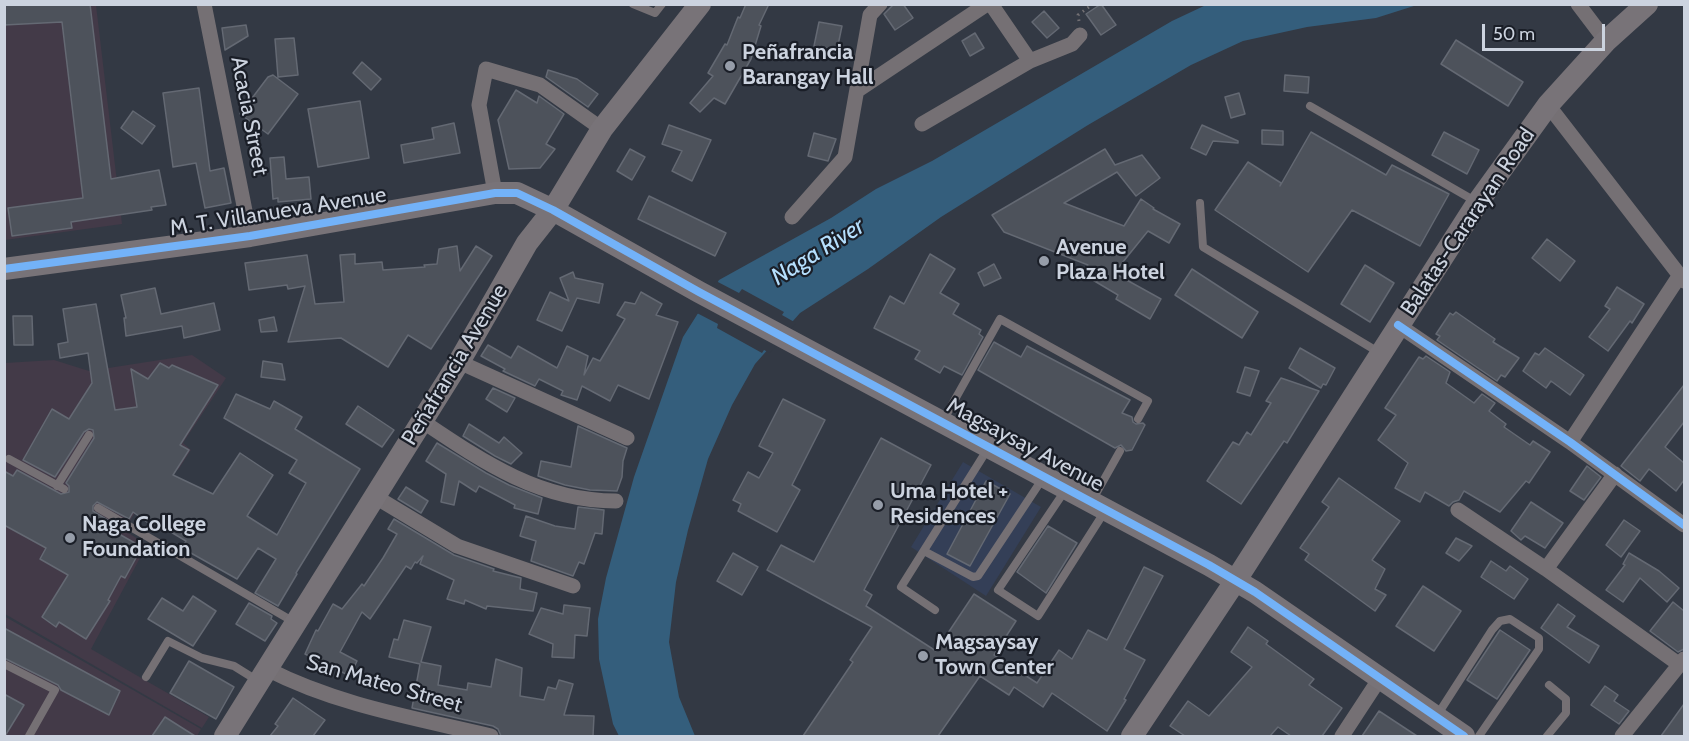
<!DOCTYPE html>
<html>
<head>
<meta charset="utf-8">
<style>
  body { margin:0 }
  #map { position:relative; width:1689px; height:741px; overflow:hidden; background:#333944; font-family:Cabin,sans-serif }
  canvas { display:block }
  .frame { position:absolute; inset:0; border:6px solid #ccd3df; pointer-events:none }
  .scale { position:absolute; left:1482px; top:24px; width:123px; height:27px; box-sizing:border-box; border:3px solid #ccd3df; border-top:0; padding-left:8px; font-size:18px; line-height:21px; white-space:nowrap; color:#ccd3df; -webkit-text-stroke:4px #1a1e27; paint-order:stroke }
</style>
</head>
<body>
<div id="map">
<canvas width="1689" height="741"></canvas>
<div class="frame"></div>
<div class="scale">50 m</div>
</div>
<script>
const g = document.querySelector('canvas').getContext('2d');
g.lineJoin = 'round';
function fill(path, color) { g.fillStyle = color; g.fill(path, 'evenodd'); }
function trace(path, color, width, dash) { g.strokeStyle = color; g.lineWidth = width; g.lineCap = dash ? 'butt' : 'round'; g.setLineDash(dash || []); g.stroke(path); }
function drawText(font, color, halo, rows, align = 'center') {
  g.font = font + ' Cabin,sans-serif'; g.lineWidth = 4.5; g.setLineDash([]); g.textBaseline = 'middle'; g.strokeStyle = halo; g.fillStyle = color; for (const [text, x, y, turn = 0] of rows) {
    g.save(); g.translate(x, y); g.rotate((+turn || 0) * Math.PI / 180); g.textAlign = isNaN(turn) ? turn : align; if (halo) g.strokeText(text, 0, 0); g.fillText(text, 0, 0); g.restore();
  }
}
fill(new Path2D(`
  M963,462L1041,507L986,596L911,547Z`), '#343f57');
fill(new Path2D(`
  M4,5H96L122,224L5,240Z
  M192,355L226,378L183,443L191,450L178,470L167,463L124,530L147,545L91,649L209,717L202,728L5,614V363L54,360L89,371Z
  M4,616L201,729L197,736H5Z`), '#433a48');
fill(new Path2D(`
  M1206,5H1417L1376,18L1307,27L1243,41L1191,65L1088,125L941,217L868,269L800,313L755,364L732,405L708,459L688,530L676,582L669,642L679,697L695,736H619L613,724L599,659L598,619L606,578L634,477L683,337L719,280L831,218L876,189L932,161L1172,21Z`), '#345e7c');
fill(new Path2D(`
  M716,281L739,293L742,289L784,312L782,315L796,323L770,353L764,350L762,353L717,328L718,324L695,312Z`), '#333944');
const building = new Path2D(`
  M4,4H90L111,179L159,170L166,205L151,207L152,210L71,222L72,228L12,236L8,208L83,198L62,22L4,25Z
  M746,4H769L759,25L761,26L751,59L725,104L714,98L700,112L690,103L713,76L708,73L725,44L727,45L738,17L740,18Z
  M894,4H903L913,18L895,30L884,14Z
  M1101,4L1116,25L1101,35L1086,14Z
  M1044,11L1059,28L1047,38L1032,22Z
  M819,22L842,26L837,50L814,46Z
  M246,25L248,36L225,50L222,28Z
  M975,33L984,48L970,56L962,41Z
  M294,38L298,75L278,77L275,39Z
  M1456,40L1523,82L1508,106L1441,64Z
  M362,62L381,79L371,90L353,73Z
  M548,70L577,79L598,94L588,107L546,77Z
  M273,75L298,94L268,134L240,114L268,77Z
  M1285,75L1309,77L1308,93L1284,91Z
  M199,88L210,171L224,168L231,203L205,208L196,163L173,167L163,93Z
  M516,90L537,103L539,96L564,114L546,144L555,149L540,168L509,169L498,120Z
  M1239,93L1245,114L1231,118L1225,97Z
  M360,101L369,158L318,167L308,109Z
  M133,111L155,126L142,144L121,128Z
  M454,123L460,153L404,163L401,145L434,139L432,128Z
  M669,125L711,140L692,181L672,171L682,151L662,144Z
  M1202,125L1238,141V143L1213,141L1206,155L1191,148Z
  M1262,130L1283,131V145L1262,144Z
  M1311,132L1386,175L1392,165L1449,194L1420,246L1352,210L1308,272L1215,210L1248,162L1281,183L1280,186Z
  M1444,132L1479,150L1467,174L1432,155Z
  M814,133L836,139L828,161L808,156Z
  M630,149L645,157L632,180L617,171Z
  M1105,149L1115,165L1142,155L1160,178L1136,196L1117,172L1064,203L1124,226L1141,199L1154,208L1153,209L1180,224L1169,243L1148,231L1114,273L1161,299L1150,319L1116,299L1118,295L1081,273L1088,265L1004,232L992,215Z
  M284,157L286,179L309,177L311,199L278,202V198L273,199L270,158Z
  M649,196L726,233L715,256L638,219Z
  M1547,239L1575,261L1560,281L1532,258Z
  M457,246L460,271L476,246L492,256L431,349L408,335L388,367L341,338L288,342L305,286L288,289L287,285L249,290L245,263L307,255L315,304L344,302L340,255L355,254V264L382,262L383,270L425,267L424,265L437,264L439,249Z
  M930,254L955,269L940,293L959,304L953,314L981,330L979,334L983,337L962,375L944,366L940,373L915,359L920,351L874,328L890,296L904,304Z
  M994,264L1001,278L984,286L978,273Z
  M1365,265L1394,283L1370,322L1341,304Z
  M1192,269L1258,312L1242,338L1175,295Z
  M573,272L575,278L603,284L599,303L577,298L562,331L537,320L550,292L569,301L560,278Z
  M1617,287L1644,304L1632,323L1630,321L1608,351L1589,337L1610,309L1605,306Z
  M155,288L161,314L214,303L220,330L184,338L182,326L126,336L124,318H126L121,295Z
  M641,292L662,304L656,315L678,322L649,399L618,385L610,401L582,386L577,400L561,395L563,391L539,379L535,386L503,371L505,369L481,356L488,345L511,358L518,346L557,368L567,346L588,356L584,375L593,358L600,361L625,319L617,315L625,302L635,304Z
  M96,304L115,410L137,407L131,369L148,379L160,363L169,368L172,365L218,385L180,445L189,450L173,475L213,494L240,453L273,475L247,516L277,535L306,483L289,473L297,460L224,418L236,394L270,409L274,401L302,417L295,429L360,469L296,573L297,574L278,606L255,593L276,559L258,548L237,579L182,548L186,541L149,519L147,522L133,512L129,519L97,502L93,506V511L122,529L119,534L142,547L125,578L121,576L108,600L110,601L86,639L59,622L56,627L42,617L68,575L40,559L46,548L4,525V471L13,476L17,470L61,494L69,492V486L66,483L94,438L93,430L89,429L84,432L55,477L23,460L52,409L69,419L92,383L88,353L60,358L58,344L68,342L63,309Z
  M1456,312L1495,339L1493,342L1519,358L1505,377L1501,375L1497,381L1437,340L1440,336L1436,334L1450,313L1453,315Z
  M13,316H32L33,345H14Z
  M274,317L277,331L261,332L259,320Z
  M994,342L1021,357L1027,346L1130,400L1122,413L1132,417L1133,422L1136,424L1143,423L1145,425L1132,450L1126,451L1121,445L1115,448L978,370Z
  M1300,348L1335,368L1326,385L1323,384L1321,388L1289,368Z
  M1545,348L1584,375L1570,395L1551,381L1546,388L1523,371L1535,353L1539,355Z
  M1426,356L1450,372L1446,383L1474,403L1482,394L1495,403L1489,411L1506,424L1504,427L1530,445L1533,441L1550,452L1529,483L1526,481L1500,512L1464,491L1459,500L1453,502L1449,506L1425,492L1420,502L1395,488L1408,463L1378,440L1396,415L1385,408L1419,357L1423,359Z
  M263,361L282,364L285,380L261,377Z
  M1245,367L1259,371L1250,396L1237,392Z
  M1281,378L1319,391L1287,443L1284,441L1241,504L1207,481L1233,442L1239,445L1247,432L1251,435L1271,403L1266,401Z
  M1684,385V422L1665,447L1684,463V480L1676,491L1649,469L1640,481L1621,466Z
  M493,388L515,398L507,412L486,399Z
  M783,399L825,420L792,485L800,490L777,532L738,511L741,504L733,500L748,472L759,478L773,453L759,446Z
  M358,406L394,430L382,447L346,424Z
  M469,424L499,443L504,437L522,453L511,464L495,456L463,436Z
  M578,426L627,448L623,461L622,477L617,491L590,490L565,485L538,476L541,461L571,467Z
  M881,438L931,465L864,590L872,595L866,606L936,651L974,594L1016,621L994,655L1037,683L1059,650L1072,659L1088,630L1107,640L1144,567L1163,576L1124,649L1145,660L1124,699L1126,700L1107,731L1052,693L1043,707L1014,687L1009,695L980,676L938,736H803L853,662L850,660L872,627L767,570L781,545L814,562Z
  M437,443L486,473L509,485L542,498L538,514L514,508L515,505L479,486L476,492L459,481L454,505L441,502L446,474L426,461Z
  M1587,466L1601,477L1584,500L1570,491Z
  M1339,478L1400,521L1372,560L1385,569L1375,589L1386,595L1375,611L1305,560L1309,554L1300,548L1329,507L1322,502Z
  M986,481L1010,494L970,566L947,554Z
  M406,487L428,501L421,513L398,499Z
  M1531,502L1563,523L1545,548L1525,536L1521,540L1511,531Z
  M578,507L604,510L602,534L595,533L584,564L579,562L573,576L531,561L536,541L520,536L526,516L555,526L575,529Z
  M394,519L454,555L494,569L493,571L521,578L520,589L537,593L533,611L487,606L486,609L465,600L464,604L447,599L454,580L420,564L423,556L417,563L415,562L411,569L406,566L370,619L362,612L340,652L357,661L350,676L305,654L316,630L318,631L333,604L342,609L362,584L364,586L383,558L397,534L388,529Z
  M1624,520L1640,531L1621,557L1606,545Z
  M1048,526L1077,543L1046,593L1017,572Z
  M1456,538L1472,546L1459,561L1446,553Z
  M733,553L758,567L742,595L717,581Z
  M1629,553L1659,571L1679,588L1667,602L1640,578L1623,602L1606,590L1625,565L1623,564Z
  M1491,561L1506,571L1510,566L1528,579L1514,599L1481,577Z
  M1423,586L1461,611L1434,651L1396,626Z
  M193,596L216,611L193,646L148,619L162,598L183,611Z
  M1673,602L1684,611V649L1678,652L1650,631Z
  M249,603L272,616L271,619L277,623L265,641L236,624Z
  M1558,604L1575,616L1567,627L1599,646L1589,663L1541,628Z
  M564,605L590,608L587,636L575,635L574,658L552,657L553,644L529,634L541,608L563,614Z
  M404,620L431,627L421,662L441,666L438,685L467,690L468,683L491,687L496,659L522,668L520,696L544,700L548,687L556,689L559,680L573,684L564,715L594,716L593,736H501L498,729L493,726L412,708L420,664L389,657L394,639L398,640Z
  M1248,627L1268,641L1266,644L1314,679L1309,685L1342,708L1322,736H1291L1278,727L1270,736H1185L1170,726L1188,701L1209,716L1252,667L1231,652Z
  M4,628L120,691L109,715L61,690L58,685L4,658Z
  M1500,630L1530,650L1497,699L1467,680Z
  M189,661L234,687L216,719L170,693Z
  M1605,686L1618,695L1614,701L1629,711L1619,724L1591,705Z
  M4,694L24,705L5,736H4Z
  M293,698L325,720L313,736H270L278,726L275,724Z
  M1684,704V736H1661Z
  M1379,711L1417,736H1362Z
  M165,717L195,736H152Z`);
fill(building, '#4d525b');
trace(building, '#646973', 1.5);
trace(new Path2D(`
  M1079,21L1078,15L1093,4`), '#737074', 3, [1.5, 4.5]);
trace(new Path2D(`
  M633,4L655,13L662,4
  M1310,106L1475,201
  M1200,203L1203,247L1380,353
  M944,419L1000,319L1148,401L1138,419
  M9,459L64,489
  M57,486L89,435
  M1064,492L998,590L1038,616L1105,511
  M1093,499L1120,451
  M98,508L294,622
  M924,551L973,577L978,576L1043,478
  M935,610L901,587L987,450
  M4,664L55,690L29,736
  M146,677L168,641L202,658L234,666L258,681
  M1438,714L1492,630L1500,621L1510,619L1539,638V649L1479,736
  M1547,736L1566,713V699L1549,685`), '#757074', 8);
trace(new Path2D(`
  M204,4L250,236
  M991,4L1030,61
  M1578,4L1606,41
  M858,90L987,4
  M1548,105L1684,281
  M922,124L1030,61L1072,44L1080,35
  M495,193L479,105L486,69L540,85L602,129
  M792,217L845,157L870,15L880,4
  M1398,325L1570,442L1684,525
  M459,362L627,438
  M422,421C483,462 540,501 616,501
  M1570,442L1680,275
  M374,496L457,546L573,586
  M1458,510L1546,569L1680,665
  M1546,569L1615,474
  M267,669C337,705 415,718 491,736
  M1342,736L1380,678
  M1622,736L1684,659`), '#757074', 15);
trace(new Path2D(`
  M4,269L250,236L495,193H517L553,210L699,292L1209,565L1255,592L1464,736
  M225,736L459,362L527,243L553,210L602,129L700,4
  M1132,736L1236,580L1478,202L1548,105L1606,41L1647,4`), '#787378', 22);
trace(new Path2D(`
  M4,269L250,236L495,193H517L553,210L699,292L1209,565L1255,592L1464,736
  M1398,325L1570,442L1684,525`), '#73b2f8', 8);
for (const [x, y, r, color] of [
  [730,66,6,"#969da9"],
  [1044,261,6,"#969da9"],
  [878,505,6,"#969da9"],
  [70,538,6,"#969da9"],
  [923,656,6,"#969da9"]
]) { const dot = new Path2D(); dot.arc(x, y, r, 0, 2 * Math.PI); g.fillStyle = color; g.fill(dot); trace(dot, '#1a1e27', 2); }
drawText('bold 22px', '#ccd3df', '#1a1e27', [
  ["Peñafrancia",742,53],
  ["Barangay Hall",742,78],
  ["Avenue",1056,248],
  ["Plaza Hotel",1056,273],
  ["Uma Hotel +",890,492],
  ["Residences",890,517],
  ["Naga College",82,525],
  ["Foundation",82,550],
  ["Magsaysay",935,643],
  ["Town Center",935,668]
], 'left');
drawText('22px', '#ccd3df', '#1a1e27', [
  ["Acacia Street",249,116,79],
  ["M. T. Villanueva Avenue",278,212,-9],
  ["Balatas-Cararayan Road",1468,222,-56],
  ["Peñafrancia Avenue",455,365,-59],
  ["Magsaysay Avenue",1025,445,28],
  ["San Mateo Street",384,684,16]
]);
drawText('italic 24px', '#b5dffd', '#1a1e27', [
  ["Naga River",818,252,-32]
]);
</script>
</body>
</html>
